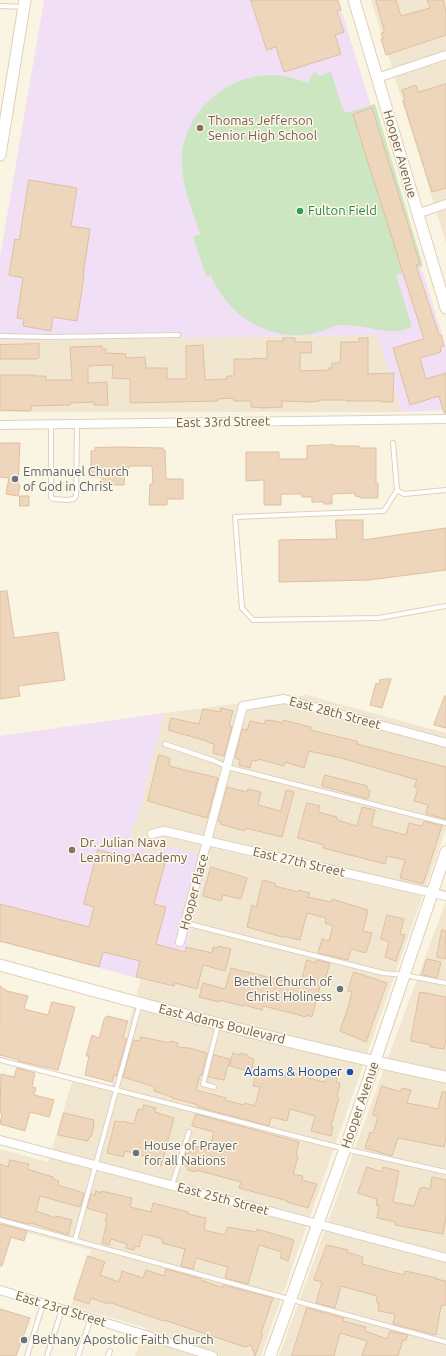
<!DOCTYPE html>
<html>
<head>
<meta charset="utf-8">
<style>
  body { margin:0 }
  canvas { display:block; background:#faf4e2 }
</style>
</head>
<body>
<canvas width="446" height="1356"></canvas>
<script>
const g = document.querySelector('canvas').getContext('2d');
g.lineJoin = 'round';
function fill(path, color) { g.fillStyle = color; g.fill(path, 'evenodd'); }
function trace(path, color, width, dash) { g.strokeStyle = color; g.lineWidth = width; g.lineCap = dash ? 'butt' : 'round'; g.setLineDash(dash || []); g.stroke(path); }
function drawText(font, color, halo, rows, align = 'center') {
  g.font = font + ' Ubuntu,sans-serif'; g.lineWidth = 3; g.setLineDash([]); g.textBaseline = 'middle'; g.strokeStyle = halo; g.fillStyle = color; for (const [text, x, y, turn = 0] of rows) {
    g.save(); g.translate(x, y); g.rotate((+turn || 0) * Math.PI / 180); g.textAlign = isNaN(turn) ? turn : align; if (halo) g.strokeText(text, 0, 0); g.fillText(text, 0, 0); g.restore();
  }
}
fill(new Path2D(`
  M371,0H446V243Z
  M377,335L402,412H0V341Z
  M306,695L446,733V829L261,1356H135L146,1328L71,1306L91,1250L0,1225V1149L48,1162L72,1082L110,1091L141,979L176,988L209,856L170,847L159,851L149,852L142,849L139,845H135L133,841L131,829L134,823L137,821L164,713Z
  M446,901V1356H279L393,1044Z`), '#f1e7d1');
fill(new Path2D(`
  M44,0H338L446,347V410L402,412L377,335L0,341V257Z
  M164,713L137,821L134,823L131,829L133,841L135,845H139L142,849L149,852L159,851L170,847L209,856L176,988L0,942V736Z`), '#f1dff6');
fill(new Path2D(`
  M314,71L319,76L331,72L342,107L346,113L375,104L423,266L396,275L412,327C408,328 402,331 398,331C379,332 359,324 340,325C334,325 328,330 323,331C317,333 310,334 305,335C264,339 225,312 211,275L206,276L193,237L200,234C193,212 182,188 182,164C180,116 225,74 272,75C284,75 297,79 308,83Z`), '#cce6c2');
const building = new Path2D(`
  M251,0H338L341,10L337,11L344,32L335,35L341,54L284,72L276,47L267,50Z
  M376,0H396L401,16L430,8L427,0H443L446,11V35L386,55L381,39H383L381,33L384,32V30Z
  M446,84V188L432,192L403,101L405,100L402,90L416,85L418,92Z
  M372,108L420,264L416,265L439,335H441L444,346L440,347L441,352L420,358L426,379L446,373V413H444L439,396L410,405L393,348L424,339L353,115Z
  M29,180L77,188L71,226L90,229L83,275L84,276L77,321L53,317L51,331L23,326L24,319L17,318L23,278L9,275L15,239L19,240Z
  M283,338H295V342H312L311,353H300V371L329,370V368H332V363H340L341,342H359V338H368V374L394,373L393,402H382V401H346V400H319V401L311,402L282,401V407L264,408L251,407V401H234V398L218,399V401L130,403V379L112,378L113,365L88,366V383L107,382L108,405H94V402L70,403V405L31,406V410L29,411L0,410V375H35V376H46V380H72L70,347L102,346V349H106V353L126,354V358L145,357L146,368H167V379H186V346L203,345L205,380L227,379V376H234V359H254V358L267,359V341H283Z
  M39,344V358L37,359H0V345Z
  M0,443H20L18,485H20L18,496L6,494L9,478L0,477Z
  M334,445V446H359V448H376V483H378V498H360V497L355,496V493L332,494V504H324V502H312V497H302V494H281V505H264V480L246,481V452H279V459H307V446Z
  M118,447L163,448V450H165L166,479H183V499H167V505H149L150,484H153L152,466H129V468L125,469L124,485H102V477H91V451H95V448Z
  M20,496H29V506H20Z
  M336,520H363V540L446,528V570L369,580L279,582V540L336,539Z
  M7,591L14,638L58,632L65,680L18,686L20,696L0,699V592Z
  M391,679L382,708L370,705L376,683L379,684L380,680Z
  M445,696H446V728L434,725Z
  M221,708L233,711L229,726L232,727L224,756L213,753L214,744L207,742V741L168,730L171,718L199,724L203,709L220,712Z
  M266,720L271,721V720L283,723V720L311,727L310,730L356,741L358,742L357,744L446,767V819L426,814L428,805L414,801L418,788L414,787L417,780L345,759L309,751L304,768L285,762L284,766L258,759L257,761L252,760L250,768L239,765L240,760L235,758L242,729L247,730L250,721L264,724Z
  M159,755L170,758L169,765L173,767L218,778L207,818L148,801Z
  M325,775L367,786V789L370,790L368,799L322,786Z
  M227,787L247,792L248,789L261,792L258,805L281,811L286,790L294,792L282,837L246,828L245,831L220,824L221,821H218Z
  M307,803L320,806L318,812L337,817V820L357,826L362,807L375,810L371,826L406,835L409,823L422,826L424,821L442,826L423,884L400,878L405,860L387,856L385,864L323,848L324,845L298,838Z
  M98,850L128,857L129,854L165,863L154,904L166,907L156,944L185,952L186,947L212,953L213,947L217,948L218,946L231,949L225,971L203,965L197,989L175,983L174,986L136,977L140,961L103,952L99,967L0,941V904L89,927L94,907L84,904Z
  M211,867L247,878L241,899L223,895L221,901L203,896Z
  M263,880L276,884L275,886L298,892L299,890L310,893L308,897L331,902L332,899L368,910L363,931L372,933L366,953L351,949L348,960L318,953L322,939L329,941L333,926L325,923L326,918L307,913L300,940L282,936V937L247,927L252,905L256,907Z
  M387,915L404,919L400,934L405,935L396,961L385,957L389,942L381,939Z
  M442,930L446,931V959L437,957Z
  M427,959L441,962L437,978L422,975Z
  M307,960L316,963V960L330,963L325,980L322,979L312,1017L306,1015V1017L287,1012L263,1006L262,1010L244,1005L243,1006L219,1000V1002L199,997L203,983L225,989L231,968L300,985Z
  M354,972L387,983L366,1042L340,1031L349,1004L352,992L348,991Z
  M0,986L7,991L28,996L24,1009L48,1015L52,1002L75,1007L58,1070L18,1061L19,1060L0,1055Z
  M420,992L446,997V1039L444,1049L430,1047L431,1045L411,1041Z
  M107,1016L128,1021L123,1038L127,1039L116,1076L114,1075L112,1082L85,1075L89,1056H86L92,1035L99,1038L104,1020Z
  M141,1037L170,1043V1041L178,1043L177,1047L190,1048L207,1053L202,1075H200L196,1090L219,1096L226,1098L225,1100L244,1105L245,1103L255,1106L260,1087L253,1086L257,1068L286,1075V1072L324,1082L327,1072L338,1075L336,1082L340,1083L337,1096L339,1098L331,1126L333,1127L331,1136L311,1131L315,1116L290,1109L287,1121L271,1117L269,1126L198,1107V1105L172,1098V1097L154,1091L155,1087L123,1077L133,1040L140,1041Z
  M233,1053L239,1055L240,1053L248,1055V1057L254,1059L251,1072L230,1066Z
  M214,1055L230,1059L224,1080L208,1077Z
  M17,1068L35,1073L32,1087L36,1088L34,1095L54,1100L49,1117L30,1112L25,1131L0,1124L2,1114L0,1113L1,1074L14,1077Z
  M382,1086L401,1092L402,1088L411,1090L407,1103L438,1109L442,1092H446V1137L444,1147L398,1138L392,1156L365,1148L370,1132L373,1133L378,1117L373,1115Z
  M144,1105L156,1108L155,1112L174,1118L161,1166L148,1163L149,1157L125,1151L123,1157L107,1153L115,1121L121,1122L122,1121L134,1124L138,1109L142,1110Z
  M64,1113L94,1120L93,1124H94L91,1137H89L88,1141L58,1135Z
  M196,1114L299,1142L296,1155L298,1156L293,1174L303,1176L302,1180L317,1184L308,1208L287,1202L288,1201L239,1188L241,1182L196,1170L195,1172L188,1170V1167L183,1165L186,1153L189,1154L191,1145L209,1150L214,1132L192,1126Z
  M10,1160L29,1164L27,1169L53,1177V1179L59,1181L58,1185L84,1193L80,1207L40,1196L36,1211L56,1218V1216L72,1220L68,1235L31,1223L29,1224L0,1217V1164L8,1167Z
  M367,1167L382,1172L383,1167L399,1171L393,1202L414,1206L420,1188H422L423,1187L430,1189L432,1177L446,1180V1217L443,1234L395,1225V1222L377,1218L379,1206L376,1205L377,1199L358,1193Z
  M96,1191L101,1193V1191L132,1198L130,1207L151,1212L153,1203L188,1212V1214L206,1218L204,1230L225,1235L228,1227L256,1232L257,1229L294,1240L288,1261L280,1258L282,1252L259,1245L248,1284L225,1278L228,1267L196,1258L193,1269L181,1266L185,1249L162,1243L163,1239L143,1234L139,1247L135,1246L134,1250L126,1248L127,1244L111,1239L109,1245L102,1243L107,1222L105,1221L107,1214L87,1208L91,1194L95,1195Z
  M0,1224L27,1231L24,1241L11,1237L2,1266H0Z
  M327,1245L348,1250L347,1252L363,1257L362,1264L404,1275L405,1271L437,1278L436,1279L446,1281V1305L441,1306L436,1335L393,1324L395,1314L378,1311L379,1303L376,1302L377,1296L341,1286L335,1308L316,1303L322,1282L314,1280Z
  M88,1256L105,1262L100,1275L119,1282L122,1271L143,1278L146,1270L164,1276L166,1269L201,1279V1280L223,1288V1285L273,1298L261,1333L263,1334L255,1356L251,1345L245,1347L164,1320V1321L108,1302V1304L91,1298L89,1304L74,1299Z
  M307,1308L344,1318L343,1321L366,1327L365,1331L387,1339L390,1331L408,1335L406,1340H403L398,1356H362L367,1341L340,1333L334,1356H292Z
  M0,1309L30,1318L16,1356H0Z`);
fill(building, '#edd6bc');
trace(building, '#dfbf9e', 1);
const lane = new Path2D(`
  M0,6L24,7
  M0,336L51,337L178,335
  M51,425V497L53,499L67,500L74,499L76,496L77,425
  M393,443L397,490L404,494L446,490
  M397,490L384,511L235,517L242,608L253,620L379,618L446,606
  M165,744L215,761L227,767L446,823
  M185,923L383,973L404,975L446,983
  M0,1060L345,1149L446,1172
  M214,1087L203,1084L218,1025
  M172,1185L189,1132
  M0,1220L446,1342
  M75,1240L140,1003
  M27,1356L43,1304
  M47,1356L62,1309
  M78,1356L91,1318
  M108,1356L110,1351`);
const street = new Path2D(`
  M377,78L446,55
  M417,214L446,204
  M0,425L446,419
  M152,834L164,831L446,896
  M180,942L243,706L284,699L446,743
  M0,1140L446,1258
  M0,1290L213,1356`);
const secondary = new Path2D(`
  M354,0L446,308
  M0,155L25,0
  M0,965C148,1006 296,1046 446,1077
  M270,1356L345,1149L446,852`);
trace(lane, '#ddd1bf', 6);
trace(street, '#ddd1bf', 10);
trace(secondary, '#dfd0ba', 13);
trace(lane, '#fff', 4);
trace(street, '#fff', 8);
trace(secondary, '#fff', 11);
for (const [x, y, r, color] of [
  [200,128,4,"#8d6e63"],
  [300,211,4,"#2e9e5b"],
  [15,479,4,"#6b7280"],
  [72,850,4,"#8d6e63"],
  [340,989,4,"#6b7280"],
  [350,1072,4,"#1a4fb4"],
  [136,1153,4,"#6b7280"],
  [24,1340,4,"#6b7280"]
]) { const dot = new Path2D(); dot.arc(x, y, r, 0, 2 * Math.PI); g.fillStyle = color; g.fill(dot); trace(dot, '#fdf8e8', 1.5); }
drawText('13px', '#785e54', '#fdf8e8', [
  ["Thomas Jefferson",208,121],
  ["Senior High School",208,136],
  ["Dr. Julian Nava",80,843],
  ["Learning Academy",80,858]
], 'left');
drawText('13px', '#6f5d4b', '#fdf8e8', [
  ["Hooper Avenue",400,154,74],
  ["East 33rd Street",223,422,-1],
  ["East 28th Street",335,713,15],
  ["East 27th Street",299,862,13],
  ["Hooper Place",194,892,-75],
  ["East Adams Boulevard",222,1024,14],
  ["Hooper Avenue",360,1105,-71],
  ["East 25th Street",223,1199,15],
  ["East 23rd Street",61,1309,17]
]);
drawText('13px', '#27864d', '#fdf8e8', [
  ["Fulton Field",308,211]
], 'left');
drawText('13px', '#5b616d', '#fdf8e8', [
  ["Emmanuel Church",23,472],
  ["of God in Christ",23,487],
  ["Bethel Church of",332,982,"right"],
  ["Christ Holiness",332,997,"right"],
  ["House of Prayer",144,1146],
  ["for all Nations",144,1161],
  ["Bethany Apostolic Faith Church",32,1340]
], 'left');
drawText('13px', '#164399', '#fdf8e8', [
  ["Adams & Hooper",342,1072]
], 'right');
</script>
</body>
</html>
